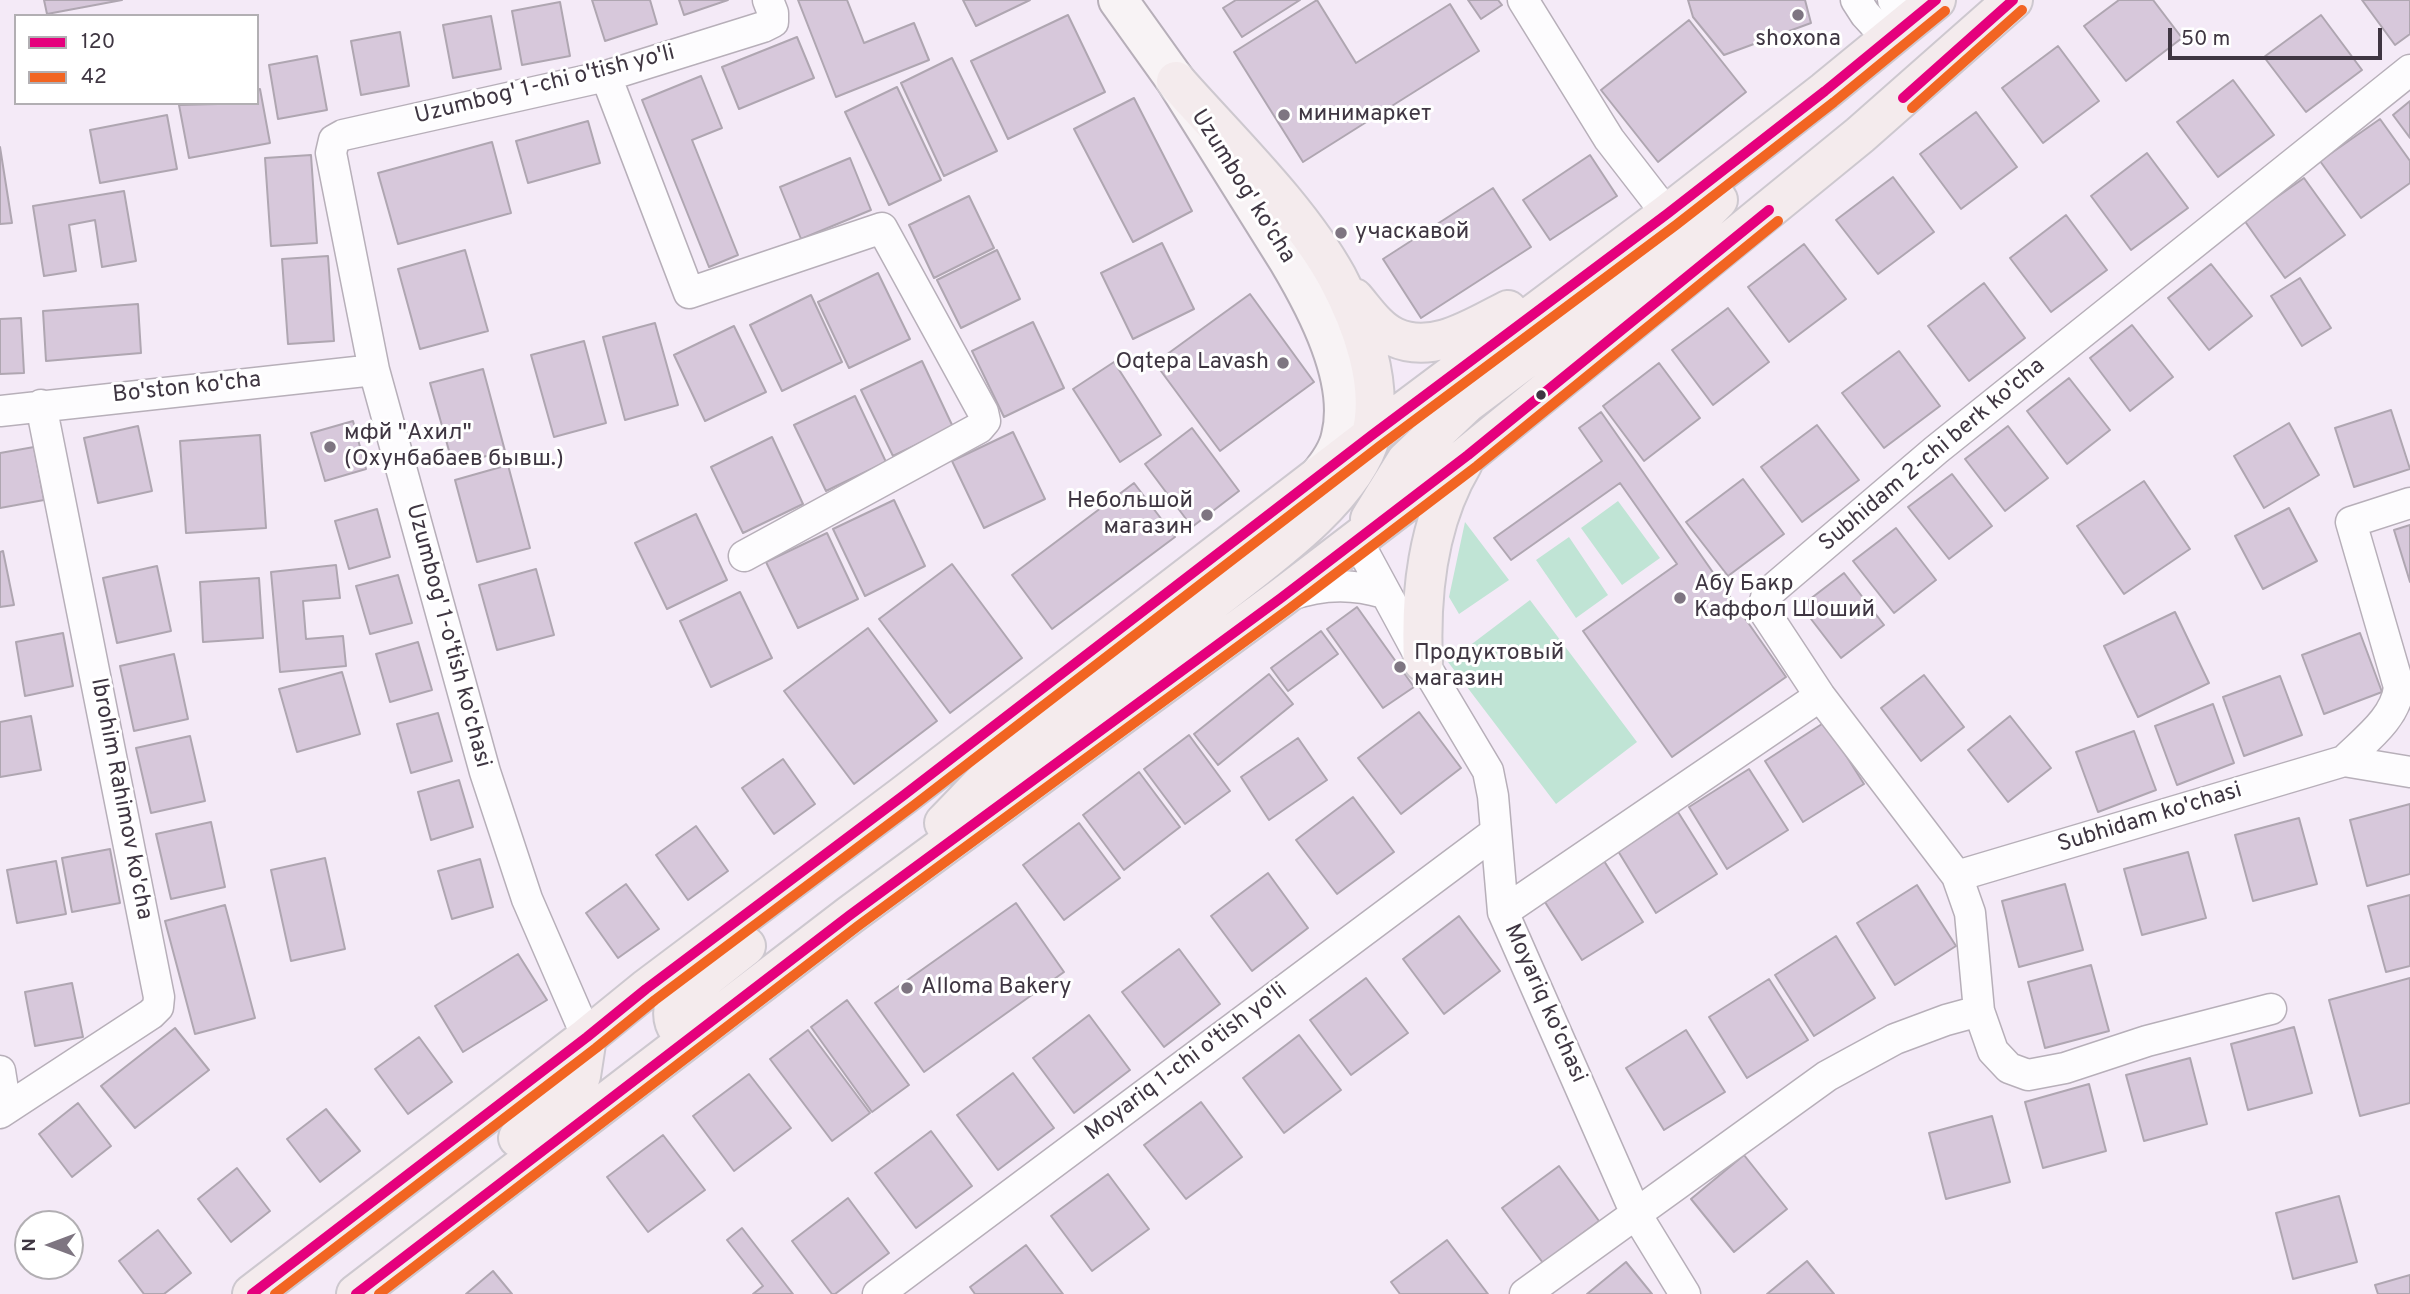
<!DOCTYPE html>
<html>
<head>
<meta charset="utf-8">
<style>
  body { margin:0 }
  #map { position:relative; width:2410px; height:1294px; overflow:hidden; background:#f4eaf7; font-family:Overpass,sans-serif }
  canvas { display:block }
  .legend { position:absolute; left:14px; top:14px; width:245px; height:91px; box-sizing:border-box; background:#fff; border:2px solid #b2afb3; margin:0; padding:9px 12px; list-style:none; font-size:21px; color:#3f3642 }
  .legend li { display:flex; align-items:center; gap:14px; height:35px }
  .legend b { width:35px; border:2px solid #b2afb3 }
  .north { position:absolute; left:14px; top:1210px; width:70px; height:70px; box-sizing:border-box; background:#fff; border:2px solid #b2afb3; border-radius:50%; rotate:270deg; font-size:19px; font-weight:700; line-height:28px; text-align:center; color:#3f3642 }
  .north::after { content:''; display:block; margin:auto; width:24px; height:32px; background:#7e7581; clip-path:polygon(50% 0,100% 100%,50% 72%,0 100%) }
  .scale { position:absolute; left:2168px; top:28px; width:214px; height:32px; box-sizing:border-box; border:4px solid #3f3642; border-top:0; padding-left:9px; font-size:21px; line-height:24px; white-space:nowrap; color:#3f3642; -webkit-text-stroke:5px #fff; paint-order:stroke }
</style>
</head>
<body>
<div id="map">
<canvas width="2410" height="1294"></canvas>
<ul class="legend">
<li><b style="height:9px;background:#e5007d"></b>120</li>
<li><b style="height:9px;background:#f26522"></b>42</li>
</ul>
<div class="north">N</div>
<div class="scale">50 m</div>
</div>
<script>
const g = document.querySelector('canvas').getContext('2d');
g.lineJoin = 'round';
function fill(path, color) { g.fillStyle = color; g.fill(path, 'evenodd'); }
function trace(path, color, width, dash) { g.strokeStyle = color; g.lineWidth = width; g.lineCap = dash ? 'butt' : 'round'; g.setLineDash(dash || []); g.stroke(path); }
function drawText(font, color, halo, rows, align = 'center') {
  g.font = font + ' Overpass,sans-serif'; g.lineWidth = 6; g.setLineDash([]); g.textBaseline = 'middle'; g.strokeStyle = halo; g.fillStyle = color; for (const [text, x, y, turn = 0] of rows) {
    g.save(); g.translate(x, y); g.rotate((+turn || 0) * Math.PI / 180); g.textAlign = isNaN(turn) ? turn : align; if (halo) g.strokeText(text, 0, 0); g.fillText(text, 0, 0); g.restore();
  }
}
fill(new Path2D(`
  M1618,501L1660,558L1622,585L1581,528Z
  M1465,522L1509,580L1459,614L1449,597Z
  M1569,537L1608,595L1576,618L1536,560Z
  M1530,600L1637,742L1556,804L1448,662Z`), '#c0e4d5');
const building = new Path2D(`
  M44,0H122L47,14Z
  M592,0H650L657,24L605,41Z
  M679,0H728L684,15Z
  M798,0H847L864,43L914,23L929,60L836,97Z
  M963,0H1030L976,26Z
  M1236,0H1300L1242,37L1223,8Z
  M1317,0L1356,63L1450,4L1479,51L1303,162L1234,52Z
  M1468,0H1498L1502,5L1481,19Z
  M1688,0H1805L1811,23L1724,55L1693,17Z
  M2119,0H2153L2182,38L2126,81L2084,26Z
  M2362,0H2410V34L2395,45Z
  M560,2L570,56L522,65L512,11Z
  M1068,15L1105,92L1008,139L971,61Z
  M2321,15L2362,70L2306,112L2264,57Z
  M491,16L501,69L453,78L443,25Z
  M1689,20L1746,92L1658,162L1601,90Z
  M400,32L409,86L361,95L351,41Z
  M797,37L814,78L739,109L722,67Z
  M2058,46L2099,101L2043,143L2002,88Z
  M317,56L327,110L278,119L269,65Z
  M952,58L997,151L944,176L901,83Z
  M701,76L722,128L692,140L738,255L709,267L642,100Z
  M2233,80L2274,135L2218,177L2177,122Z
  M897,87L941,180L889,205L845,112Z
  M260,89L270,143L189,158L179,105L257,103V90Z
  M1134,98L1192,211L1133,242L1074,129Z
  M2410,101V138L2393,115Z
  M1976,112L2017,167L1961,209L1920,154Z
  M167,115L177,169L100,183L90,130Z
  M2380,119L2410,161V183L2361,218L2320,161Z
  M588,121L600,163L528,183L516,141Z
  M492,142L511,213L398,244L378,173Z
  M0,147L12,223L0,224Z
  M2147,153L2188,208L2131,250L2091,196Z
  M311,155L317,243L271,246L265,158Z
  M1590,155L1617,196L1550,240L1523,200Z
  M850,158L871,210L801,239L780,187Z
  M1893,177L1934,232L1878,274L1836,220Z
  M2304,178L2345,235L2285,278L2244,220Z
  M1493,188L1531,247L1421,318L1383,259Z
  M124,191L136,261L102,267L95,220L69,225L76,271L44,276L33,206Z
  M969,196L994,248L934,278L909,225Z
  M2066,215L2107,270L2051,312L2010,258Z
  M1162,243L1194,309L1133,339L1101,273Z
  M1804,244L1846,299L1789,342L1748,287Z
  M465,250L488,331L420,349L398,269Z
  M997,250L1020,299L961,328L937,280Z
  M328,256L334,341L288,344L282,259Z
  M2211,264L2252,316L2209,350L2168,298Z
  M878,273L910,339L849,368L818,302Z
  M2300,278L2331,328L2302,346L2271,296Z
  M1984,283L2025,338L1969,381L1928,326Z
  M1250,294L1314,382L1220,451L1155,363Z
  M811,295L842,362L782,391L750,325Z
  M138,304L141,353L46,361L43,311Z
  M1728,308L1769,362L1713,405L1672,350Z
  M21,318L24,373L0,374V319Z
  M1033,322L1064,388L1004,417L972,351Z
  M655,323L678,405L625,420L603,337Z
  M2132,325L2173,377L2130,411L2090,358Z
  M734,326L766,392L705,421L674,355Z
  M584,341L606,423L554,437L531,355Z
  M1899,351L1940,406L1884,448L1842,393Z
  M922,361L953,427L893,456L861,390Z
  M1114,362L1161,435L1120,462L1073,389Z
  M1659,363L1700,418L1644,461L1603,406Z
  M483,369L505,451L453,465L430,383Z
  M2069,378L2110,430L2067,464L2027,411Z
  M855,396L886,462L826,491L794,425Z
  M2391,410L2410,469L2354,487L2335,428Z
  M1601,412L1786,677L1672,757L1583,631L1677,564L1620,483L1511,560L1494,538L1602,461L1579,428Z
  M353,421L366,469L325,481L311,433Z
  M2289,423L2319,475L2264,508L2234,456Z
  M1817,425L1859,480L1802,522L1761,467Z
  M138,426L152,491L98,503L84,438Z
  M2008,426L2048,478L2005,511L1965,459Z
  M1192,428L1239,491L1192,527L1145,464Z
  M1013,432L1045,499L984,528L952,461Z
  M260,435L266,528L186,533L180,441Z
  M772,437L803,504L743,533L711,467Z
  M34,447L44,500L0,508V453Z
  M508,465L530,548L477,562L455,480Z
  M1952,474L1992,526L1949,559L1908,507Z
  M1743,479L1784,534L1728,576L1686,522Z
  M2144,481L2190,549L2124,594L2077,526Z
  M1134,483L1175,537L1052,629L1012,575Z
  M894,500L925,566L865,596L833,529Z
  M2289,508L2317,561L2263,589L2235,536Z
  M377,509L390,557L349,569L335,521Z
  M696,514L727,580L667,609L635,543Z
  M2410,525V582L2394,530Z
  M1896,528L1936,580L1894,613L1853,561Z
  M827,533L858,599L798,628L766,562Z
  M3,551L14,605L0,607V552Z
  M952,564L1022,658L950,713L879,619Z
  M336,565L340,598L303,601L306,639L343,636L346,666L280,672L271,572Z
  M157,566L171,631L117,643L103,578Z
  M536,569L554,635L497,650L479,585Z
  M1844,573L1884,625L1841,658L1801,606Z
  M398,575L412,623L370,634L356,586Z
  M259,578L263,638L203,642L200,582Z
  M740,592L772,658L711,687L680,621Z
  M1357,607L1414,687L1383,708L1327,629Z
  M2175,612L2209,683L2138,717L2104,646Z
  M868,628L937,721L854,784L784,691Z
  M1321,631L1338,654L1288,691L1271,668Z
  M63,633L73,686L25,696L16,642Z
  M2360,633L2382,692L2324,714L2302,655Z
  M418,642L432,690L390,702L376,654Z
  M174,654L188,719L134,731L120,666Z
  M342,672L360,734L297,752L279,689Z
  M1269,674L1293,704L1218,765L1194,734Z
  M1924,675L1964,727L1921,761L1881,708Z
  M2280,676L2302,735L2244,756L2223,697Z
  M2213,704L2234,763L2177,785L2155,726Z
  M1419,712L1461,768L1401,814L1358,758Z
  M438,713L452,761L411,773L397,724Z
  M31,716L41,770L0,777V722Z
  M2010,716L2051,768L2008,802L1968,750Z
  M1825,722L1864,784L1803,822L1765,761Z
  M2134,731L2156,790L2098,812L2076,752Z
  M1189,735L1230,791L1185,824L1144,769Z
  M190,736L205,801L151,813L136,748Z
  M1298,738L1327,780L1269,820L1241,777Z
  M783,759L815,804L774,834L742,788Z
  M1749,769L1788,830L1727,869L1689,807Z
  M1139,772L1180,827L1124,870L1083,815Z
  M459,780L473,827L431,840L418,792Z
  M1353,797L1394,852L1337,894L1296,840Z
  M2410,804V874L2367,886L2350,820Z
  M1678,812L1717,874L1656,913L1618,851Z
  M2299,818L2317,884L2253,901L2235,835Z
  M211,822L225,887L171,899L156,834Z
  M1079,823L1120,878L1064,920L1023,865Z
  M696,826L728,871L688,900L656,855Z
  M110,849L120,903L72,912L62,858Z
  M2188,852L2206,918L2142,935L2124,869Z
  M325,858L345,949L291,961L271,870Z
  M480,859L493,907L452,919L438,871Z
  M56,861L66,914L17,923L7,870Z
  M1604,861L1643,922L1582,960L1543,899Z
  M1268,873L1308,928L1252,971L1211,916Z
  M626,884L659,929L618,958L586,913Z
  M2065,884L2083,950L2019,967L2002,901Z
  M1917,885L1956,946L1895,985L1857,923Z
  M2410,895V966L2386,972L2368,906Z
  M1016,903L1064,972L924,1072L875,1003Z
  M225,905L255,1018L195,1034L165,921Z
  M1459,916L1500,971L1444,1014L1403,959Z
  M1836,936L1875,998L1814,1036L1775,975Z
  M1179,949L1220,1004L1164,1047L1122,992Z
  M518,954L547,1000L463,1052L435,1006Z
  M2091,965L2109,1031L2045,1048L2028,982Z
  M1366,978L1408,1033L1351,1075L1310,1020Z
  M2410,978V1103L2360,1116L2329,1000Z
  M1769,979L1808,1040L1747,1078L1709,1017Z
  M72,983L83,1037L35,1046L25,992Z
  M847,1000L909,1085L872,1112L811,1027Z
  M1089,1015L1130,1070L1074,1113L1033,1058Z
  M2294,1027L2312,1093L2248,1110L2231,1044Z
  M175,1028L209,1070L135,1128L101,1086Z
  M808,1030L870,1113L832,1141L770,1059Z
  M1686,1030L1725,1092L1664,1130L1626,1068Z
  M1299,1035L1341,1090L1284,1133L1243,1078Z
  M419,1037L452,1082L408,1114L375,1069Z
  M2190,1058L2207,1124L2144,1141L2126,1075Z
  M1013,1073L1054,1128L998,1170L957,1115Z
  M749,1074L791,1128L734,1171L693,1116Z
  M2089,1084L2106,1151L2043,1168L2025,1102Z
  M1201,1102L1242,1157L1186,1199L1144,1145Z
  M78,1103L111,1146L72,1177L39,1134Z
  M326,1109L360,1151L320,1182L287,1139Z
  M1992,1116L2010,1182L1946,1199L1929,1133Z
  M931,1131L972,1186L916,1228L875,1173Z
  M663,1135L705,1190L648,1232L607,1177Z
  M1744,1155L1787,1209L1734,1252L1691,1199Z
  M1559,1166L1599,1221L1543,1263L1502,1208Z
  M237,1168L270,1211L231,1242L198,1199Z
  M1108,1174L1149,1229L1092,1271L1051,1216Z
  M2339,1196L2357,1262L2293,1279L2276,1213Z
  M848,1198L889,1253L835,1294H832L792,1241Z
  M742,1228L793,1294H753L763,1286L727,1240Z
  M158,1230L191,1273L164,1294H144L119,1261Z
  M1447,1240L1488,1294H1400L1391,1282Z
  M1026,1245L1063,1294H975L970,1287Z
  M1807,1261L1834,1294H1767Z
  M1626,1262L1652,1294H1587Z
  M493,1271L512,1294H466Z
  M2410,1275V1294H2378L2375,1285Z`);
fill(building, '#d7c8db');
trace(building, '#afa6b1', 2);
const street = new Path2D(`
  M1523,0L1609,139L1667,214
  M1856,0L1865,14L1888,39
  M1893,0L1909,22
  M606,76L689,293L882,228L983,412L985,421L979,428L744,556
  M0,411L374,370
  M1357,540L1423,662L1488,771L1493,796L1503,912L1636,1214L1685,1294
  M1288,596C1320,584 1352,583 1384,593
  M2344,761C2365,740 2396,718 2399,687L2351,522L2410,503
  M1957,876L2344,761L2410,772
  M1503,912L1820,696
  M2271,1009L2147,1041L2065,1068L2028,1075L2009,1068L1993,1051L1979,1011L1970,913L1957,876L1820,696L1766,614L1764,605L1767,594L1936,450L2410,70
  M587,1037L527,899L485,772L374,370L331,153L334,140L343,135L606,76L763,27L773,22V13L768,0
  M0,1071L6,1108
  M0,1113L151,1014L158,1007L159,997L41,405
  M878,1294L1496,832
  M1525,1294L1827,1076L1895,1039L1946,1020L1979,1011`);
const secondary = new Path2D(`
  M1118,0L1176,81L1288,260C1316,307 1355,380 1341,436C1338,452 1328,465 1318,477`);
const primary = new Path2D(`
  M1354,298C1366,312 1377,329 1394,337C1433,355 1474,327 1508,310
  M1370,519L1406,461L1467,403L1664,255L1718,200
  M1423,662C1420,594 1427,523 1463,463
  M944,823C964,803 983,781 1004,763C1025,744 1049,728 1071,711C1115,676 1160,642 1205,607C1256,567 1355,500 1371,435C1384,383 1361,322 1337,277C1299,208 1228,140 1176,81
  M686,1040C675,1027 670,1019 675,1002L746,946
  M518,1138L553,1109L581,1076L587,1037
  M252,1294L587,1037L646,989L904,795L1372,435L1667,214L1825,91L1936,0
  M356,1294L850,915L1281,598L1468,455L1860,135L2013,0`);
trace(street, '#b7afb9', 33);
trace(secondary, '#b7afb9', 42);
trace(primary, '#cdc8cf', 42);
trace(street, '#fdfcfe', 30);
trace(secondary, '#f8f3f5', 38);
trace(primary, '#f4ebed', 38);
trace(new Path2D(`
  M1903,98L2013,0
  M252,1294L587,1037L646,989L904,795L1372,435L1667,214L1825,91L1936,0
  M356,1294L850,915L1281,598L1468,455L1769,210`), '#e5007d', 10);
trace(new Path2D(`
  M1912,108L2022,10
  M275,1294L596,1048L655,1000L913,806L1380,446L1676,225L1834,102L1945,11
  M379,1294L858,926L1289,609L1477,466L1778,221`), '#f26522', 10);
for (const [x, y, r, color] of [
  [1798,15,7,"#7e7581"],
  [1284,115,7,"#7e7581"],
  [1341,233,7,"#7e7581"],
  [1283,363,7,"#7e7581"],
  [1541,395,6,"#3f3642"],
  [330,447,7,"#7e7581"],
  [1207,515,7,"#7e7581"],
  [1680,598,7,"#7e7581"],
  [1400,667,7,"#7e7581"],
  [907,988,7,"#7e7581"]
]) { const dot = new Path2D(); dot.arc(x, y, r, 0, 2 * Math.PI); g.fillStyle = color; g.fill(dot); trace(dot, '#fff', 2.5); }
drawText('23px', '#3f3642', '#fff', [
  ["shoxona",1798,40,"center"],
  ["минимаркет",1298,115],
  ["учаскавой",1355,233],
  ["Oqtepa Lavash",1269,363,"right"],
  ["мфй \"Ахил\"",344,434],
  ["(Охунбабаев бывш.)",344,460],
  ["Небольшой",1193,502,"right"],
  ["магазин",1193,528,"right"],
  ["Абу Бакр",1694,585],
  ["Каффол Шоший",1694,611],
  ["Продуктовый",1414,654],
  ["магазин",1414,680],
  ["Alloma Bakery",921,988]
], 'left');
drawText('23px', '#3f3642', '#fff', [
  ["Uzumbog' 1-chi o'tish yo'li",545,86,-14],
  ["Uzumbog' ko'cha",1242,187,58],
  ["Bo'ston ko'cha",187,389,-6],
  ["Subhidam 2-chi berk ko'cha",1933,456,-40],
  ["Uzumbog' 1-o'tish ko'chasi",447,636,75],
  ["Ibrohim Rahimov ko'cha",120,799,79],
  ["Subhidam ko'chasi",2150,819,-17],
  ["Moyariq ko'chasi",1544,1004,66],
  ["Moyariq 1-chi o'tish yo'li",1187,1063,-37]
]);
</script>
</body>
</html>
